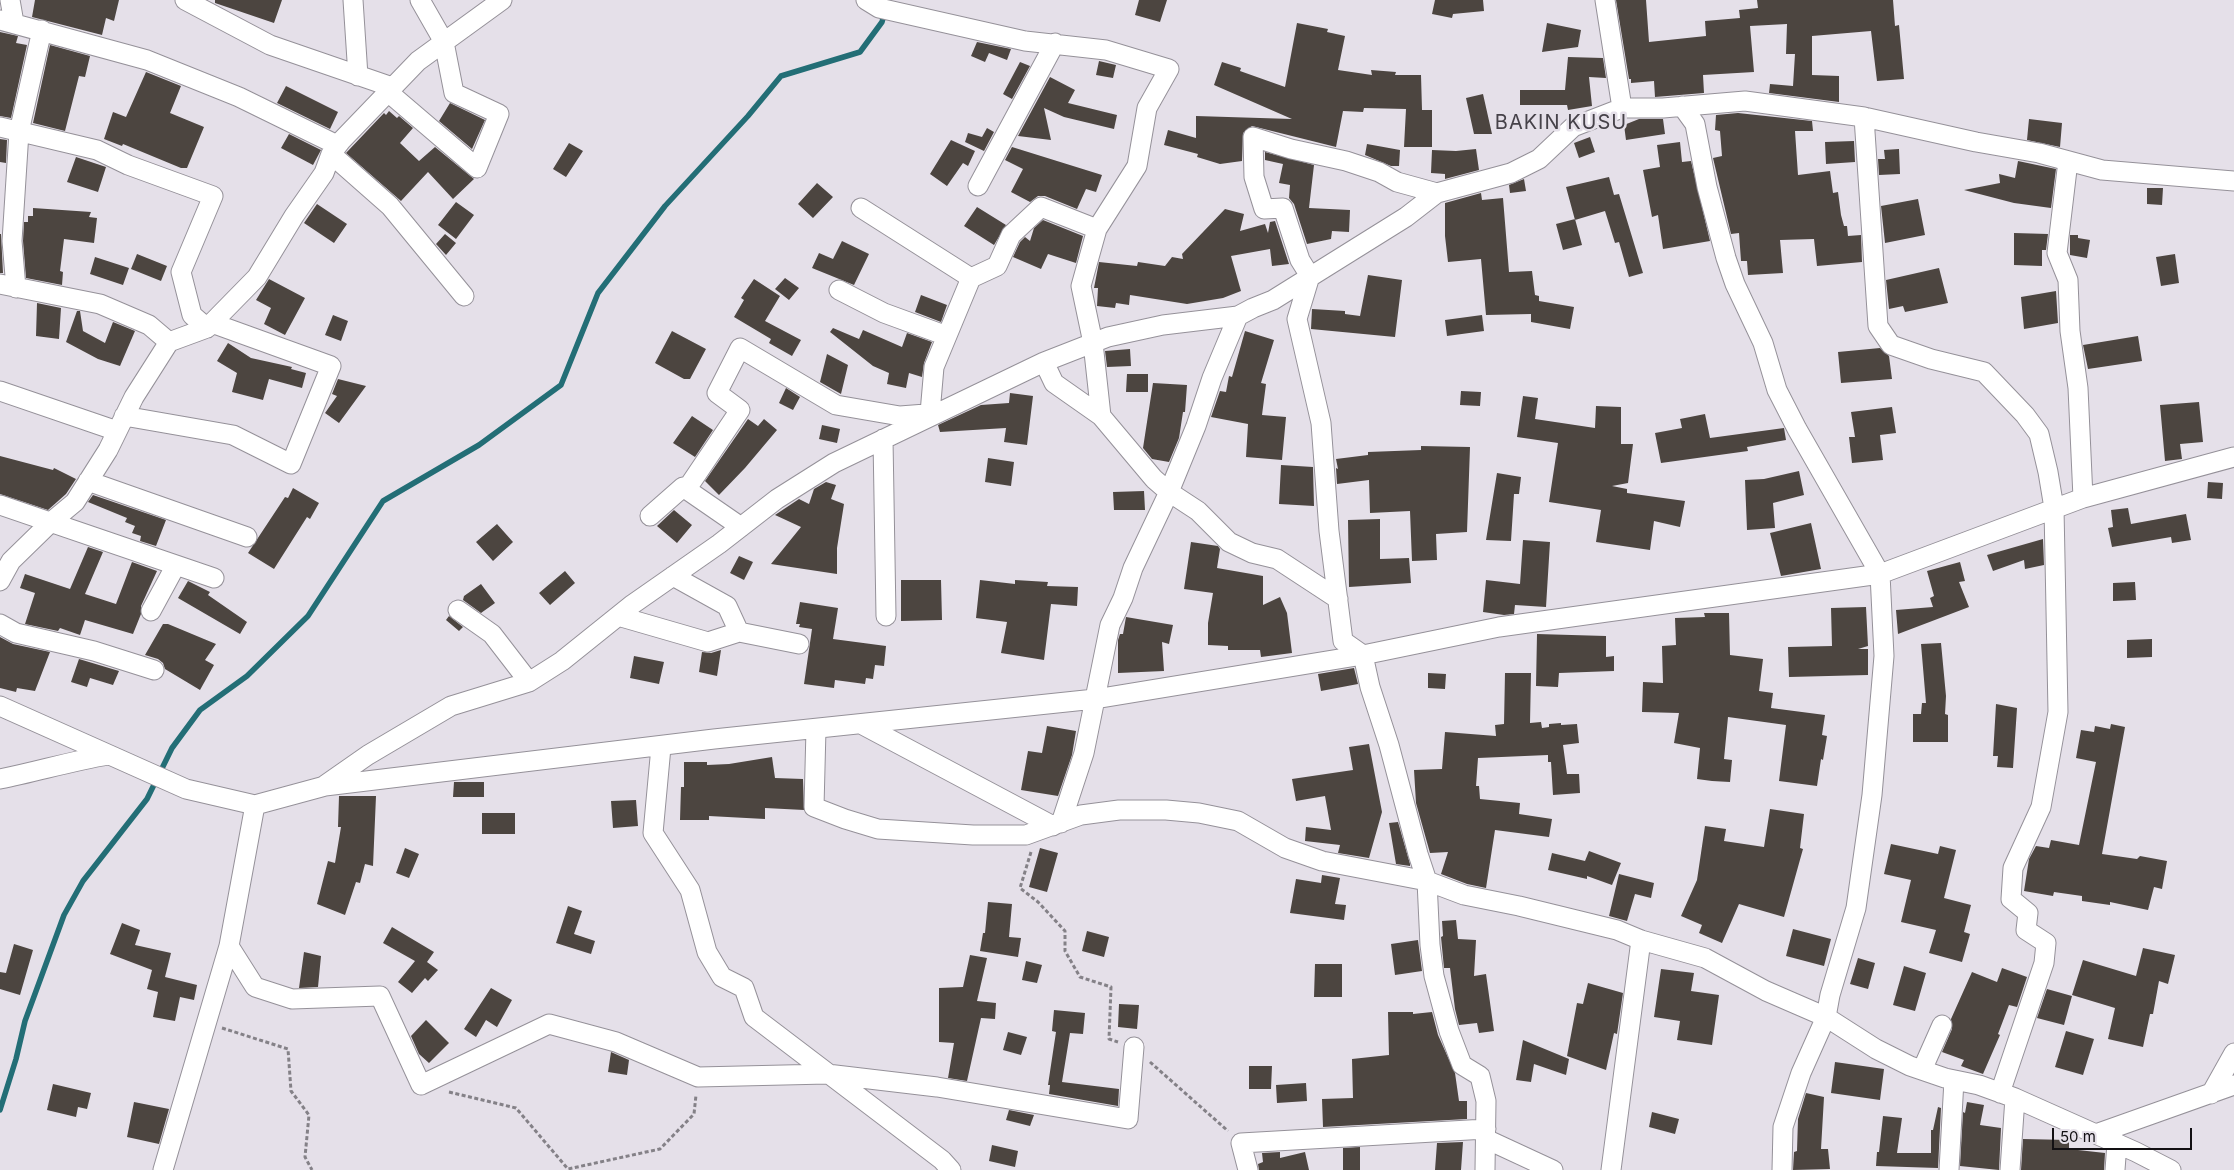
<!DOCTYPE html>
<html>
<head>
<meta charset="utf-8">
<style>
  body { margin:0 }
  #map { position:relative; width:2234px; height:1170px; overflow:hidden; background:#e5e0e9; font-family:Inter,sans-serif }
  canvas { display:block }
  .scale { position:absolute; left:2052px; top:1128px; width:140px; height:22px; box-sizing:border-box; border:2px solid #121013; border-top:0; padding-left:6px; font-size:15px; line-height:18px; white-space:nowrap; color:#121013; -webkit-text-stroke:4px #e5e0e9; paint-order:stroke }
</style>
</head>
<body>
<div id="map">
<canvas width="2234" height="1170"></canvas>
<div class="scale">50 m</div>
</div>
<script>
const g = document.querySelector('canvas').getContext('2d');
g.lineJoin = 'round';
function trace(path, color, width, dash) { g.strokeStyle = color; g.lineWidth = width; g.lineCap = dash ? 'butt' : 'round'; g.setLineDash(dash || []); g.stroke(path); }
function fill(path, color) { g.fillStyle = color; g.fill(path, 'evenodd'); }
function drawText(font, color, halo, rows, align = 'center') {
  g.font = font + ' Inter,sans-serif'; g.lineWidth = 5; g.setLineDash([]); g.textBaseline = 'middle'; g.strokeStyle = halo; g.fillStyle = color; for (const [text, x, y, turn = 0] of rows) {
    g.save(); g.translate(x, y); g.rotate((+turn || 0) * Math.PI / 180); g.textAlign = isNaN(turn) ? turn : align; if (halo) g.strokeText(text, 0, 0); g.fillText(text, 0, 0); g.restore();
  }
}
trace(new Path2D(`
  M0,1110L16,1059L25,1021L64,915L83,881L147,799L172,748L200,710L247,676L308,616L383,501L479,445L561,385L598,293L665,206L748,116L781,76L860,52L882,22L888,0`), '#236e76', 5.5);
fill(new Path2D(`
  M35,0H119L114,21L106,18L102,35L32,17Z
  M215,0H282L274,23L215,3Z
  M1139,0H1167L1160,22L1135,15Z
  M1435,0H1483L1484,11L1453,14L1452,18L1432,14Z
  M1616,0H1646L1649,42L1706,36L1705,21L1740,18L1739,10L1758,8L1757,0H1893L1895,26L1899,25L1904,79L1877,81L1871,31L1812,36V75L1839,76V102L1769,93L1770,84L1793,86L1795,54H1786L1787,24L1750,26L1754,72L1703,75L1704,93L1655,97L1654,81L1631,83V79H1629Z
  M1297,23L1328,29L1327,32L1345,36L1338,70L1372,75L1371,70L1396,72L1395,75H1421L1422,110H1432V147H1404L1406,109L1364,108L1363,112L1343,111L1336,147L1252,126L1243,133L1242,161L1220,164L1197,157L1198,154L1164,145L1168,130L1196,138V116L1292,119L1214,85L1222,62L1241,68L1240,71L1285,87Z
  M1547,23L1581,30L1578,47L1542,52Z
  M0,32L18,36L16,43L27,45L11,118L0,116Z
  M977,42L1011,49L1007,60L989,53L985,62L971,56Z
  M50,45L90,56L85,77L79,76L65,131L33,123Z
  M1568,57L1603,58L1606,78L1589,77L1592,106L1568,110L1567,105H1520V90H1565Z
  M1099,61L1116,65L1113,78L1096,75Z
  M1020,62L1030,66L1012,99L1003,94Z
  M146,72L181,86L170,113L204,127L187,168H181L123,144L122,146L104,139L113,112L126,117Z
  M1050,77L1075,90L1068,103L1117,115L1114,129L1064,117L1044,108L1051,140L1018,136Z
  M286,86L338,112L330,129L277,103Z
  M1483,94L1492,134H1474L1466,98Z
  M450,103L485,120L472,149L439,121Z
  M389,111L397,118L399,116L413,128L400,143L419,161L435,147L474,179L453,199L428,172L401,201L346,153L384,113L386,115Z
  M1738,113L1812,121L1813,131H1795L1798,175L1830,171L1833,193L1838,192L1841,215L1844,226H1847L1848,236L1861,235L1862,262L1817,266L1814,239L1780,240L1783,273L1748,275L1747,261H1741L1739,233L1731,234L1713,158L1722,156L1720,131L1715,130L1716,115Z
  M1639,119H1663L1665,134L1626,140L1624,125Z
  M2029,119L2062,123L2060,147L2027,140Z
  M987,128L994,132L984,151L965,142L968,133L982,137Z
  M289,134L321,150L313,165L281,148Z
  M1590,137L1595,152L1579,158L1574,143Z
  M0,139L7,140L6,163L0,162Z
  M951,140L975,151L968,166L963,163L947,186L930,174Z
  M1854,141L1855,162L1826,164L1825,142Z
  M1680,142L1682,162L1691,161L1710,241L1663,249L1658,215L1652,217L1643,170L1660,167L1657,145Z
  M569,143L583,151L566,177L553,169Z
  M1367,144L1400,150L1399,166H1391L1365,155Z
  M1012,147L1102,175L1096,192L1086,189L1077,209L1045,196H1038L1030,202L1011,192L1023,169L1005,160Z
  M1476,149L1479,170L1445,179V174L1431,173L1432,150L1456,151Z
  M1899,149L1900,174L1879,175L1878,159H1885L1884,150Z
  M1265,152L1314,165L1309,208L1350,210L1349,232L1332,231L1331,239L1307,244L1294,204L1289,198L1290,185L1279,183L1283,164L1265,160Z
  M76,157L106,167L98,192L67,182Z
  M2018,161L2056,169L2051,208L2014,203L1964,190L2000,183L1999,174L2015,178Z
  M1609,177L1614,195L1619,194L1643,273L1629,277L1619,242L1615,243L1605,211L1575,220L1566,187Z
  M1524,179L1526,191L1510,193L1509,185Z
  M817,183L833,197L813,218L798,204Z
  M2147,188H2163L2162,205L2147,204Z
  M1481,193L1482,200L1503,198L1509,272L1532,271L1535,295L1539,296V301L1574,307L1570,329L1531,322V314L1486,315L1481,259L1448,262L1445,236V203Z
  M1918,199L1925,235L1885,243L1881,206Z
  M456,202L474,215L456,239L438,225Z
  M317,204L347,224L334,243L304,223Z
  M977,207L1006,225L994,245L964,226Z
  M33,208L91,212L89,217L97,218L94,243L64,239L60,271L63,272L62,285L26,278L23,241L24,222H28V216H33Z
  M1225,209L1244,214L1240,231L1265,224L1268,233L1270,222L1275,221L1289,264L1272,266L1270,249L1231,256L1241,291L1223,298L1187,304L1130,295L1129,305L1116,303L1115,308L1097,306L1098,288H1094L1099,262L1137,266L1138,262L1165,266L1172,257L1183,259L1182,254Z
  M1575,219L1582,245L1563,250L1556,224Z
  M1043,220L1083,236L1076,263L1048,254L1041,269L1013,257L1020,242L1025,237L1030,241L1034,228Z
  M2014,233L2048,234L2046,250H2042V266L2014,265Z
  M0,234H1L3,273H0Z
  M445,234L456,243L446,255L436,244Z
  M2070,235H2078V238L2090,240L2087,258L2070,255Z
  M842,241L869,254L854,285L812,268L819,253L833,259Z
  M137,254L167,266L161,281L131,269Z
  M2175,254L2179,283L2161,286L2156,257Z
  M95,257L129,268L123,285L90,274Z
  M1939,268L1948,303L1905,312L1903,306L1889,309L1886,280Z
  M1368,275L1402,280L1395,337L1311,329L1312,309L1345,311V314L1360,316Z
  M785,278L799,288L789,300L775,289Z
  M269,279L305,298L285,335L264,324L271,308L256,300Z
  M754,279L780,296L765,321L801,340L792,356L769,343L771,339L734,317L744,300L741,298Z
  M2056,291L2058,323L2024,329L2021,297Z
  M921,295L947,305L941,322L915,312Z
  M37,303L61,308L59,339L36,336Z
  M77,311H80L83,331L105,343L113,322L135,331L120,366L98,359L66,342Z
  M333,315L348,321L341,341L325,335Z
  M1482,315L1484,331L1447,336L1445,320Z
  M833,328L859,339L863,330L902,347L907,333L932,342L924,363L922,377L909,373L906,388L887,384L889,373L873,366L830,332Z
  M672,331L706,349L690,379H684L655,363Z
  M1245,331L1274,340L1261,383L1266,384L1262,415L1286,417L1282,460L1246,457L1248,424L1211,417L1220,391L1226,392L1229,376L1232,377Z
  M2138,336L2142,361L2088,369L2083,345Z
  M228,343L251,358L292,367L291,369L306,373L302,388L269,379L263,400L232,392L237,373L217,361Z
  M1880,348L1889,356L1892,379L1841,383L1838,352Z
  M1130,349L1131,366L1107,367L1105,351Z
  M827,354L848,365L841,394L820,382Z
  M1127,374H1148V392H1126Z
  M338,379L366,386L339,423L325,413L337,396L332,394Z
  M1153,383L1187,385L1185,412H1183L1179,438L1169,462L1152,459L1143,448Z
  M786,388L800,397L793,410L779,403Z
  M1461,391L1481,392L1480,406L1460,405Z
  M1010,393L1033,396L1027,445L1004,442L1006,428L940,432L938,425L981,405L1009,403Z
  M1523,396L1538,398L1535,419L1595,428L1596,406L1621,407V444H1633L1628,483L1612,486L1627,489V493L1685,501L1680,527L1654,521L1650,550L1596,542L1601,510L1549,502L1558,443L1517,437Z
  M2199,402L2203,442L2180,444L2182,459L2165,461L2160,405Z
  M1892,407L1896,433L1880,435L1883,460L1852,463L1849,437H1855L1851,412Z
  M1705,414L1710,438L1784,428L1786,440L1747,447L1748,451L1661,463L1655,433L1682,428L1680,419Z
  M692,416L713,430L695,457L673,443Z
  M748,419L758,426L764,419L777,430L745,468L719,495L705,481Z
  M822,425L840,429L837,443L819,439Z
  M1421,446L1470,447L1467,532L1436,534L1437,560L1412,561L1410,511L1370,513L1369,480L1337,484L1336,468L1338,469L1336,459L1368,455V452L1421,450Z
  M0,456L53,470L54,468L76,479L66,494L48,510L0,494Z
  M988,458L1014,462L1011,486L985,482Z
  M1281,465L1313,467L1314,506L1279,504Z
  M1799,471L1804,495L1773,503L1775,528L1747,530L1745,480L1764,479Z
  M1497,473L1521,477L1519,494H1514L1511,541L1486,540Z
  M826,482L836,485L831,499L844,504L837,548V574L771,564L801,527L775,515L799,499L809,504L814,489Z
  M2208,482L2223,483L2222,499L2207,498Z
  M293,488L319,503L310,519L307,517L274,569L248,553L285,497L288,498Z
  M1144,491L1145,510H1114L1113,492Z
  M93,495L166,520L156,546L140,541L141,536L132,533L135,526L125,522L127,518L88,502Z
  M2128,508L2131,524L2186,514L2191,540L2172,543L2171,537L2112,547L2108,528L2113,527L2111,510Z
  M674,510L692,525L677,543L657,526Z
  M1380,519V559L1409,558L1411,583L1349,587L1348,520Z
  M1811,523L1821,569L1781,576L1770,533Z
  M497,524L513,542L493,561L476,542Z
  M2043,539L2044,565L2025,569L2024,560L1993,571L1987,555Z
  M1523,540L1550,542L1546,607L1515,605L1514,614L1504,615L1483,612L1486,580L1520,584Z
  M1191,542L1218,546L1220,549L1217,568L1263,576V605L1280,597L1287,613L1292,653L1261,657L1260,650H1228V646L1208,645V623L1213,593L1184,589Z
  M88,547L103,552L85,594L116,604L132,562L157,571L141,606V614L133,634L85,620L80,635L60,628L58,631L25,624L35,593L20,588L25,574L70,589Z
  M739,556L753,562L744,580L730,573Z
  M1960,562L1965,581L1959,582L1969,607L1898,634L1896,610L1933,607L1930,598L1934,596L1927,571Z
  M565,571L575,583L550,605L539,593Z
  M901,580H941L942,620L901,621Z
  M980,580L1015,584V580L1048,582L1047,586L1078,587L1077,606L1051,604L1044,660L1001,653L1007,622L976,618Z
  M188,581L210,592L208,595L247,622L240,634L178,598Z
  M2135,582L2136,600L2113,601V583Z
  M481,584L495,603L481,613L463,600L464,596Z
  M800,602L838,608L833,639L886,646L884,666L875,665L873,679L866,678L865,684L835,680L834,688L804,684L812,629L799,627L800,624H796Z
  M1866,607L1868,646L1858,649H1868V675L1789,677L1788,647L1832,646L1831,608Z
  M1704,613H1729L1730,655L1763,659L1759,691L1773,693L1771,708L1825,715L1822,735L1827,736L1823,760L1821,759L1817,786L1779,781L1786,725L1728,717L1724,759L1732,760L1730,782L1712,781L1697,779L1700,748L1674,743L1679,713L1642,712L1643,682L1663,683L1662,646L1676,645L1675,618L1705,617Z
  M449,616L463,627L459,631L446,620Z
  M1126,617L1173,625L1169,644L1162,642L1164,671L1118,673V640L1120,634H1123Z
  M163,624H168L216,644L205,660L214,665L200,690L165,669L163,663L158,659L145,655Z
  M1537,634L1606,636V657L1614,656V671L1559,673L1558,687L1536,686Z
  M0,637L13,644L50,652L35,691L17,688L16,692L0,688Z
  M2152,639V657L2127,658V640Z
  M1941,643L1946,696L1945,714L1948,715V742H1913V714H1921L1922,703H1926L1921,644Z
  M721,650L717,676L699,672L702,652L711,653Z
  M634,656L664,662L659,684L630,678Z
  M79,659L119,671L113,685L90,678L87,687L71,682Z
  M1354,668L1358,684L1321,691L1318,674Z
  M1428,673L1446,674L1445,689L1428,688Z
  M1505,673H1531L1530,723L1541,722L1542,728L1549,727V724L1561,723V725L1577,724L1579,743L1563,745L1567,774H1579L1580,793L1553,795L1551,762H1548V755L1478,758L1476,786H1479L1480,799L1520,803L1519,814L1552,819L1549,837L1495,830L1486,888L1467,884L1441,874L1448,852L1430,853L1416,803L1414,770L1442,769L1445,732L1496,736L1495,725L1504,724Z
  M1996,704L2017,708L2013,768L1997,767L1998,756H1993Z
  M2111,724L2125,727L2102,854L2137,859L2140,856L2167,861L2162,889L2154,887L2148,910L2110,902V905L2082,901V896L2054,892L2053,896L2024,891L2029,859L2036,846L2049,848L2051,840L2079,845L2096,762L2076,758L2081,730L2094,732L2095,726L2110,729Z
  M1047,726L1076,731L1072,755L1058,796L1021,790L1028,751L1042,753Z
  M1369,744L1382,812L1369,858L1338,853L1340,845L1305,841L1306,827L1331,830L1325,796L1296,801L1292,779L1353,770L1349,747Z
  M772,757L775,778L803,779L804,810L765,808V819L709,816V820H680L681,787H684V762H707V765L729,764Z
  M454,782H484V797H453Z
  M339,796H376L373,866L365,864L360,883L356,882L345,915L317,904L328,861L335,863L341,827H338Z
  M636,800L638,826L613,828L611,801Z
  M1770,809L1804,814L1800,848L1803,849L1784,917L1739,904L1722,943L1699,933L1702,925L1681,916L1697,880L1705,826L1726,829L1724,841L1764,847Z
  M482,813H515V834H482Z
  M1398,822L1410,864V866L1396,864L1389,823Z
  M1891,844L1938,854L1940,846L1956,850L1944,898L1971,905L1964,932L1970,934L1962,962L1929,953L1936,930L1901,922L1911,880L1884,874Z
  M405,848L419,854L409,878L396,873Z
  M1040,848L1058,853L1047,892L1029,887Z
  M1589,851L1621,863L1612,885L1587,876V879L1548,870L1552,853L1585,861Z
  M1619,874L1654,883L1651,898L1635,894L1627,921L1609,916Z
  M1322,875L1340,878L1335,904L1346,905L1344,920L1290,913L1296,879L1321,883Z
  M988,902L1012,904L1009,937L1021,938L1018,957L980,951L983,933H985Z
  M568,906L582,911L574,934L595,941L591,954L556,943Z
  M1456,920L1458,939L1476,940L1474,976L1486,974L1494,1031L1479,1033L1477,1023L1459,1025L1455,1009L1450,968H1444L1441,937L1443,936L1442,921Z
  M122,923L140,930L135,945L171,953L165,977L197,985L194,1000L180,997L175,1021L153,1017L158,992L147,989L152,970L110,954Z
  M392,927L434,952L427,962L438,970L428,981L425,978L412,993L398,982L415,961L383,943Z
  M1793,929L1831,939L1824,966L1786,956Z
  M1087,931L1109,937L1104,957L1082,951Z
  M1418,940L1422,971L1395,975L1391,944Z
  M14,944L33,950L20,995L0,989V972L6,973Z
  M2143,948L2175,955L2168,984L2159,981L2153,1014H2150L2143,1047L2108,1039L2115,1008L2072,995L2083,960L2136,976Z
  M304,952L321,956L318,987L299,988Z
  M970,955L987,958L977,1001L996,1003L995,1019L981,1018L967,1081L948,1078L954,1043L939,1042V988L963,987Z
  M1858,958L1875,963L1868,989L1850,984Z
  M1026,961L1042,965L1037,983L1022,980Z
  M1315,964H1342V997H1314Z
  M1904,966L1926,973L1915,1011L1893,1005Z
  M2002,968L2027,977L2017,1007L2009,1005L1998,1034L2000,1035L1983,1074L1961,1066L1964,1060L1942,1052L1952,1029L1951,1019L1972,972L1997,982Z
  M1661,969L1694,973L1691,991L1719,995L1712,1045L1677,1040L1680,1021L1654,1017Z
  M1588,983L1623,993L1617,1034L1614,1033L1606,1070L1567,1056L1577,1003L1583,1004Z
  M491,988L512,1000L497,1027L486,1020L476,1037L464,1029Z
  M2047,989L2072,996L2064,1025L2037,1018Z
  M1119,1004L1139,1005L1137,1029L1118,1027Z
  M1054,1010L1085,1013L1083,1034L1070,1033L1062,1082L1119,1089L1118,1106L1049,1094L1050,1085H1048L1056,1032L1052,1031Z
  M1388,1012H1413V1014L1432,1012L1438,1035L1455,1073L1459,1101H1467V1119L1323,1127L1322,1099L1353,1098L1352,1059L1389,1055Z
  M426,1020L449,1043L429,1063L419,1054L411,1036Z
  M2066,1031L2094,1039L2083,1075L2055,1067Z
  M1008,1032L1027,1037L1021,1055L1003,1050Z
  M1523,1040L1569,1059L1566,1075L1534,1064L1531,1082L1516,1080Z
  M611,1052L629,1060L627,1075L608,1072Z
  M1835,1062L1884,1069L1880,1100L1831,1093Z
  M1249,1066H1272L1271,1089H1249Z
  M1306,1083L1307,1101L1277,1103L1276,1085Z
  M53,1084L91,1093L87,1109L78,1107L76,1117L47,1110Z
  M1806,1093L1824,1097L1821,1149H1828L1830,1169L1793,1170L1794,1152L1797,1151L1798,1119Z
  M134,1102L169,1109L159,1144L127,1137Z
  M1967,1102L1984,1105L1980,1125L2001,1128L1999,1170L1960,1166L1963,1112L1965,1113Z
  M1938,1107L1941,1108L1938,1168L1876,1166L1877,1152H1879L1883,1116L1902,1118L1897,1153H1931V1130H1933Z
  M1009,1110L1034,1115L1030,1126L1006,1120Z
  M1652,1112L1679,1119L1675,1134L1649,1127Z
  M2023,1139L2069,1140V1149L2105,1153L2104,1170H2021Z
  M1463,1142L1461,1170H1435L1437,1143Z
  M992,1145L1018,1151L1015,1167L989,1161Z
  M1360,1147V1170H1343V1148Z
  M1280,1152V1158L1305,1152L1309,1170H1259L1258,1164L1263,1162L1262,1153Z`), '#4c4540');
const minor = new Path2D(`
  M10,0L14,23
  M185,0L270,45L392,87
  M353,0L358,76
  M866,0L879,8L1025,41L1106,50L1169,69L1147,108L1137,166L1097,229L1081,286L1093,343L1101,416
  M1605,0L1622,108
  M0,20L147,60L239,97L337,145
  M388,92L477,168L499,114L454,93L444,42L420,0
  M1682,106L1695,124L1707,187L1726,258L1735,284L1763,343L1777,390L1797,429L1880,574L1884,656L1872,795L1856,908L1830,995L1826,1017L1801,1073L1783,1127L1782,1170
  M1864,117L1878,326L1891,345L1931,359L1984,372L2025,415L2039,434L2048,472L2054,508L2058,712L2041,807L2013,868L2011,899L2028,913L2026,930L2046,943L2044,963L2000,1093
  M0,127L97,150L128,165L213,196L181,272L192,315L207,328
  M331,154L390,206L464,296
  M2068,161L2057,253L2068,280L2070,331L2078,388L2083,498
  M978,186L1055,43
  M1437,193L1397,182L1379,172L1346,161L1291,149L1253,137L1254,177L1264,209L1283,208L1300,260L1310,276L1297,319L1321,423L1329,531L1343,641L1363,655L1370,687L1389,745L1418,854L1427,881L1430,945L1434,976L1449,1031L1462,1065L1480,1076L1486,1101L1485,1170
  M861,208L971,278L934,367L930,413
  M971,278L997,266L1011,235L1041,207L1097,229
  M0,284L100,304L149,325L169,342
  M16,288L12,241L19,132L42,30
  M839,290L884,313L947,336
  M1044,362L1054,383L1101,416L1154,479L1169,492L1198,511L1229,542L1252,553L1277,559L1338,599
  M0,391L117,431
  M124,416L233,435L291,464L331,366L212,323
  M883,439L886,616
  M88,481L247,537
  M686,490L740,410L717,393L740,348L836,405L900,416L926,414
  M0,505L214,578
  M650,516L683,487L741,527
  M673,576L727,606L739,632L799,644
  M0,581L11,561L51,522L75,502L108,450L134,397L169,342L207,328L257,277L294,216L324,173L331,154L341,141L418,61L502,0
  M458,610L492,634L529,682
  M151,611L176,565
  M618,616L708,642L739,632
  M0,624L16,633L94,651L154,670
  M0,706L186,789L255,805L325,786L714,739L1095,699L1363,655L1499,627L1880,574L2083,498L2234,457
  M863,725L1053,826
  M816,729L814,807L845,819L878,829L973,835H1026L1081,815L1119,810H1166L1199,813L1238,821L1285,848L1322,861L1427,881L1464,895L1519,906L1617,930L1641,940L1705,958L1766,991L1826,1017L1876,1049L1910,1066L1945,1078L1979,1085L2015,1098L2136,1152L2171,1170
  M661,747L653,833L690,890L707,952L722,977L744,988L754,1017L942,1160L951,1170
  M0,779C36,772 71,761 108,755
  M325,785L368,755L451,706L529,682L562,661L633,604L719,544L777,499L834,463L1044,362L1108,337L1163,325L1238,316L1253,308L1273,300L1406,217L1437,193L1511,173L1539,159L1573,127L1622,108H1663L1745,101L1864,117L1976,142L2039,153L2102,170L2234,181
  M1061,823L1084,753L1110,625L1123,598L1133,568L1169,492L1196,426L1212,378L1238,316
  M229,946L255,987L292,999L380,996L421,1085L549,1024L616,1042L698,1077L827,1074L937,1087L1128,1119L1134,1047
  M1922,1070L1942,1025
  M2211,1094L2234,1053
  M2096,1134L2234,1085
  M1486,1139L1553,1170
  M163,1170L229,946L255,805
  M1248,1170L1241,1143L1486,1129
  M1611,1170L1641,940
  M1949,1170L1954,1080
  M2010,1170L2015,1098
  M2115,1170L2117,1143`);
trace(minor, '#959199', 21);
trace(new Path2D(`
  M1031,852L1020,888L1038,902L1065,931V951L1080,977L1111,987L1109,1039L1118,1042
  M222,1028L288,1049L291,1091L309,1115L305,1157L312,1170
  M1150,1062L1228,1131
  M449,1092L516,1108L568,1169L660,1149L694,1114L696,1095`), '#848187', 3, [4, 2.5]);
trace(minor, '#fff', 19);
g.letterSpacing = '1px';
drawText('20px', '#464249', '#e5e0e9', [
  ["BAKIN KUSU",1561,123]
]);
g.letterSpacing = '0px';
</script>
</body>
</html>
